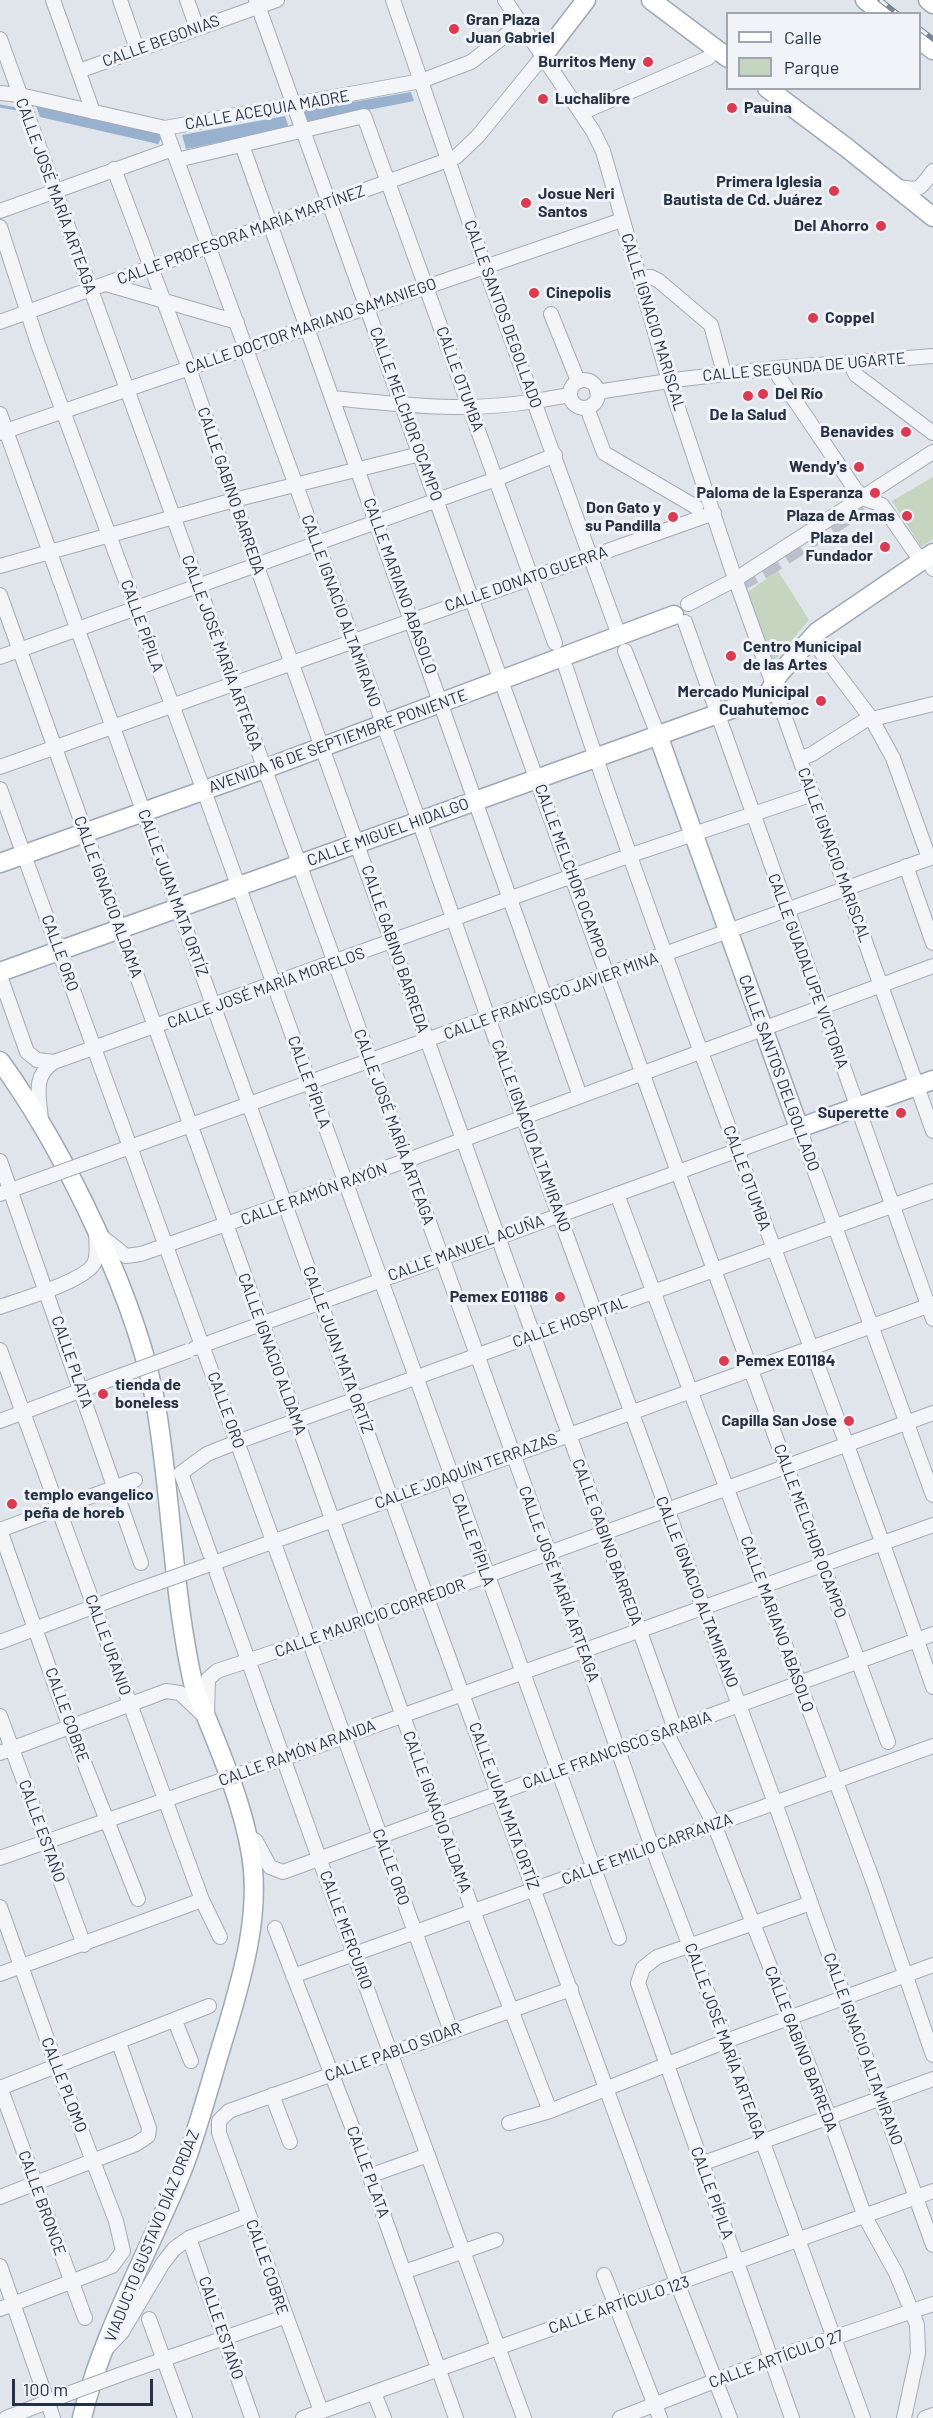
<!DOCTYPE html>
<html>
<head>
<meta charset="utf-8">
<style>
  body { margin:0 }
  #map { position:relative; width:933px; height:2418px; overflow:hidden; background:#e0e4eb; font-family:Barlow,sans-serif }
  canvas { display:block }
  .legend { position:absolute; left:726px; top:12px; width:195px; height:78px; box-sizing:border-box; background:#f0f3f8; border:2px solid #a0a5b0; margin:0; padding:8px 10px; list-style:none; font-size:18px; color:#273144 }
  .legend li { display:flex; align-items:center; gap:12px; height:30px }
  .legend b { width:30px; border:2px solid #a0a5b0 }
  .scale { position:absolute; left:12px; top:2379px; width:141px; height:27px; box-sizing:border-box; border:3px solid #273144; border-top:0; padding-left:8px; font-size:18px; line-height:21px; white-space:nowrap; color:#273144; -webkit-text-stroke:4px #f0f3f8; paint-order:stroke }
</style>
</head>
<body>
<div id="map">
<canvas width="933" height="2418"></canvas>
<ul class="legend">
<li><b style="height:8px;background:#fff"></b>Calle</li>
<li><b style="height:16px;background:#c5d5c0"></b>Parque</li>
</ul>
<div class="scale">100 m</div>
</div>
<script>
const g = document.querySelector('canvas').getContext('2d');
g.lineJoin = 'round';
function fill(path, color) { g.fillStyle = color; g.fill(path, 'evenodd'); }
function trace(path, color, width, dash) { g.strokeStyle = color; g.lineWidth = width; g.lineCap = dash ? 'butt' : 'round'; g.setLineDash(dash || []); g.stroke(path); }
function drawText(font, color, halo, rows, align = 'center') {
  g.font = font + ' Barlow,sans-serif'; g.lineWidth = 6; g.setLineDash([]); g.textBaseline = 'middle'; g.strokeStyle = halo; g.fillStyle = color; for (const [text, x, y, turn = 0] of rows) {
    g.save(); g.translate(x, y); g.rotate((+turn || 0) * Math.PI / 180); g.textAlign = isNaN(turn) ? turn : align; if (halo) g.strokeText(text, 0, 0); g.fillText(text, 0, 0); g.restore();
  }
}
fill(new Path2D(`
  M933,477V539L921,547L892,501Z
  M778,571L809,620L764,673L737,599Z`), '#c5d5c0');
fill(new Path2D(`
  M411,92L414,101L307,122L304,114L306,110Z
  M36,106L158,132L161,139L158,144L40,117Z
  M285,116L289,128L186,149L182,135Z`), '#98b1ce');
trace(new Path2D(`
  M0,106L22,110`), '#98b1ce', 3);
trace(new Path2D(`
  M738,583L763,570L862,506`), '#bbc0ca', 18, [18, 9]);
const minor = new Path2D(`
  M53,0L93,112
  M120,0L137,49
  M187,0L197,28
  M256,0L678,1172L888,1742
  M393,0L485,267L616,627
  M505,0L593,131L603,151L669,381L732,570L933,1131
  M0,39L549,1553L652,1847L726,2041L863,2418
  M79,71L277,0
  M0,93L20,95L165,128L421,81L471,62L520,24
  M581,113L708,58L716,49
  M165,128L419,821L523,1117L775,1803L933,2245
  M242,145L580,1096
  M177,160L364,116L555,643
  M114,169L189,368L256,564L675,1729
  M898,187C921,190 918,191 933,171
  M0,211L173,149
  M0,227L38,344L204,791L619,1938
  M639,277H651L659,281L711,325L724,373
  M106,284L237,322
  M551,314L578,381
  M0,322L456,157L478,136L543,56
  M850,363L856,375L933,433
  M777,368L779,377L855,489L865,499L882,505L916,554
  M674,380L777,368L933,356
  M570 394a14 14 0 1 1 28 0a14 14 0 1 1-28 0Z
  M597,392L662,382
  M332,398C397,404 469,413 534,401
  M541,400L570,395
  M587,408L604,453L696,507
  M0,414L427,1598L678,2285L730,2418
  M0,433L622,220
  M0,566L234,500L420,454
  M932,567L933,569
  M0,595L473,1911L550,2111
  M688,604L736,579L933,452
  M685,622L933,1319
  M815,644L871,718L893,758L929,858
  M625,651L658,735
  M0,657L496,479L555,455
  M566,668C678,1011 816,1345 933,1687
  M800,759L812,754L864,721L933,704
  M0,767L714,513
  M0,789L451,2031
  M906,866L933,943
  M0,976L27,1052L37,1060L54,1062L631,855L813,794
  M41,1122C40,1098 31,1077 54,1062
  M0,1161L141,1563
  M83,1164L933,857
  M0,1194L47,1177
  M617,1194L873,1881L933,2055
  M101,1236L126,1256L141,1254L405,1161L933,966
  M0,1307C19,1300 90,1280 95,1261C98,1253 96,1241 96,1233
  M195,1348L799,1128L933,1495
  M0,1350L202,1900L220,1937
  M0,1421L114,1378
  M0,1530L70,1727L138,1899
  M0,1530L135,1480
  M208,1565L933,1304
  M0,1642L135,1591
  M0,1716L84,1945
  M207,1716L208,1679L217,1671L310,1640L933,1413
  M666,1732L714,1824L829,2117L865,2217L896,2273L912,2312L917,2325L918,2353L904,2418
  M0,1753L166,1691L180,1693L203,1715
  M251,1770L933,1525
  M248,1837L256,1841L270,1867L283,1872L933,1634
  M0,1858L208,1785
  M0,1907L57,2067L116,2221L123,2251L112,2266L0,2309
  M275,1928L351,2124L456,2418
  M0,1974L202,1900
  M293,1976L933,1746
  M175,2021L191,2061
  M0,2087L85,2318
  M0,2088L209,2006
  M272,2095L290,2142
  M509,2123L550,2111L726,2041L933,1965
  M701,2164L933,2079
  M369,2176L428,2155
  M0,2197L136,2144L148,2136L149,2128L119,2043
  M189,2238L252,2418
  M0,2266L53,2418
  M404,2272L496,2240
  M604,2275L660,2418
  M149,2319L185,2418
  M108,2347L122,2332L163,2263L174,2249L189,2238L249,2215
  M119,2375L284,2317
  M374,2393L384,2418
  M321,2411L219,2133V2121L229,2111L571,1989
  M6,2418L70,2393
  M303,2418L933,2191
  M524,2418L319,1858L181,1473L207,1454L237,1442L933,1191
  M620,2418L771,2359L933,2304
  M792,2418L638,1983L643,1968L657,1957L811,1903
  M925,2418L933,2415`);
const major = new Path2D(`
  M651,0L728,58
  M865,0L883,14
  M928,0L933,4
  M920,40L933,50
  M543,56L586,0
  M767,88L847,148L933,217
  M658,735L799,1128L933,1080
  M0,863L264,769L674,615
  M0,972L759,699L769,692L779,674L817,632L933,553
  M0,1061C64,1149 140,1304 157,1412C172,1504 173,1597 194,1687C215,1739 242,1799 251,1854C261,1912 243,1974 227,2028C212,2075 200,2125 182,2171C150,2249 101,2336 82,2418`);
trace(minor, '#a5abb6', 16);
trace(major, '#9ea8b7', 21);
trace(minor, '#f3f5f8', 14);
trace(major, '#fff', 18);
const rail = new Path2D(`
  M880,0L898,14
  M920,29L933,39`);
trace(rail, '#788396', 5);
trace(rail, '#f0f3f8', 3, [9]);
const minorBridge = new Path2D(`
  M47,1177L83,1164
  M114,1378L188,1351
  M135,1591L208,1565
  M208,1785L251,1770
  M70,2393L119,2375`);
trace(minorBridge, '#a5abb6', 16, []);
trace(minorBridge, '#f3f5f8', 14);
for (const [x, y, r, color] of [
  [454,29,6,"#db3a50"],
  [648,62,6,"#db3a50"],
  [543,99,6,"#db3a50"],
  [732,108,6,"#db3a50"],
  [834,191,6,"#db3a50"],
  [526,203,6,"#db3a50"],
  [881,226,6,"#db3a50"],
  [534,293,6,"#db3a50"],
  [813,318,6,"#db3a50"],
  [763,394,6,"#db3a50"],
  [748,396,6,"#db3a50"],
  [906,432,6,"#db3a50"],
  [859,467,6,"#db3a50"],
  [875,493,6,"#db3a50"],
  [907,516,6,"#db3a50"],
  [673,517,6,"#db3a50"],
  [885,547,6,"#db3a50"],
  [731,656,6,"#db3a50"],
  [821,701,6,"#db3a50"],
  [901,1113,6,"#db3a50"],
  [560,1297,6,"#db3a50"],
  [724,1361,6,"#db3a50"],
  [103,1394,6,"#db3a50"],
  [849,1421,6,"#db3a50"],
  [12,1504,6,"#db3a50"]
]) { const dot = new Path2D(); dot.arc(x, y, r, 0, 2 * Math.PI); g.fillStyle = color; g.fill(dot); trace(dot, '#f0f3f8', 2); }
drawText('bold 16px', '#273144', '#f0f3f8', [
  ["Gran Plaza",466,20,"left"],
  ["Juan Gabriel",466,38,"left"],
  ["Burritos Meny",636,62],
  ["Luchalibre",555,99,"left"],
  ["Pauina",744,108,"left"],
  ["Primera Iglesia",822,182],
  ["Bautista de Cd. Juárez",822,200],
  ["Josue Neri",538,194,"left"],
  ["Santos",538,212,"left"],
  ["Del Ahorro",869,226],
  ["Cinepolis",546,293,"left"],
  ["Coppel",825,318,"left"],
  ["Del Río",775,394,"left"],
  ["De la Salud",748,415,"center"],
  ["Benavides",894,432],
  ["Wendy's",847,467],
  ["Paloma de la Esperanza",863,493],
  ["Don Gato y",661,508],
  ["su Pandilla",661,526],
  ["Plaza de Armas",895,516],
  ["Plaza del",873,538],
  ["Fundador",873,556],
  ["Centro Municipal",743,647,"left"],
  ["de las Artes",743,665,"left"],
  ["Mercado Municipal",809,692],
  ["Cuahutemoc",809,710],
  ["Superette",889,1113],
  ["Pemex E01186",548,1297],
  ["Pemex E01184",736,1361,"left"],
  ["tienda de",115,1385,"left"],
  ["boneless",115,1403,"left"],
  ["Capilla San Jose",837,1421],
  ["templo evangelico",24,1495,"left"],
  ["peña de horeb",24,1513,"left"]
], 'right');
drawText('16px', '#273144', '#f0f3f8', [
  ["CALLE BEGONIAS",161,41,-20],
  ["CALLE ACEQUIA MADRE",267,110,-10],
  ["CALLE JOSÉ MARÍA ARTEAGA",56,196,70],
  ["CALLE PROFESORA MARÍA MARTÍNEZ",241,235,-20],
  ["CALLE SANTOS DEGOLLADO",503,314,70],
  ["CALLE IGNACIO MARISCAL",653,322,73],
  ["CALLE DOCTOR MARIANO SAMANIEGO",311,326,-19],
  ["CALLE SEGUNDA DE UGARTE",804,367,-5],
  ["CALLE OTUMBA",460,379,70],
  ["CALLE MELCHOR OCAMPO",406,414,70],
  ["CALLE GABINO BARREDA",231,491,71],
  ["CALLE DONATO GUERRA",526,579,-19],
  ["CALLE MARIANO ABASOLO",400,586,70],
  ["CALLE IGNACIO ALTAMIRANO",341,611,70],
  ["CALLE PÍPILA",142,626,70],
  ["CALLE JOSÉ MARÍA ARTEAGA",222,653,70],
  ["AVENIDA 16 DE SEPTIEMBRE PONIENTE",338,741,-20],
  ["CALLE MIGUEL HIDALGO",388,832,-20],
  ["CALLE IGNACIO MARISCAL",834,855,70],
  ["CALLE MELCHOR OCAMPO",571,871,70],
  ["CALLE JUAN MATA ORTÍZ",173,893,70],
  ["CALLE IGNACIO ALDAMA",108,897,70],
  ["CALLE GABINO BARREDA",395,949,71],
  ["CALLE ORO",60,953,70],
  ["CALLE GUADALUPE VICTORIA",808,971,70],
  ["CALLE JOSÉ MARÍA MORELOS",266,988,-20],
  ["CALLE FRANCISCO JAVIER MINA",551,996,-20],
  ["CALLE SANTOS DELGOLLADO",779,1073,70],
  ["CALLE PÍPILA",309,1082,70],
  ["CALLE JOSÉ MARÍA ARTEAGA",394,1127,70],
  ["CALLE IGNACIO ALTAMIRANO",531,1136,70],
  ["CALLE OTUMBA",747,1178,70],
  ["CALLE RAMÓN RAYÓN",314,1194,-20],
  ["CALLE MANUEL ACUÑA",466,1248,-20],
  ["CALLE HOSPITAL",570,1322,-20],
  ["CALLE JUAN MATA ORTÍZ",338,1350,70],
  ["CALLE IGNACIO ALDAMA",272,1354,70],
  ["CALLE PLATA",72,1362,71],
  ["CALLE ORO",226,1410,70],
  ["CALLE JOAQUÍN TERRAZAS",466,1471,-20],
  ["CALLE MELCHOR OCAMPO",810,1531,70],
  ["CALLE PÍPILA",473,1540,70],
  ["CALLE GABINO BARREDA",607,1542,70],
  ["CALLE JOSÉ MARÍA ARTEAGA",559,1584,70],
  ["CALLE IGNACIO ALTAMIRANO",697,1592,69],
  ["CALLE MAURICIO CORREDOR",370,1618,-20],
  ["CALLE MARIANO ABASOLO",777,1624,70],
  ["CALLE URANIO",108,1645,70],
  ["CALLE COBRE",67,1715,70],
  ["CALLE FRANCISCO SARABIA",617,1750,-20],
  ["CALLE RAMÓN ARANDA",297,1753,-20],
  ["CALLE JUAN MATA ORTÍZ",504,1806,70],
  ["CALLE IGNACIO ALDAMA",437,1812,70],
  ["CALLE ESTAÑO",42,1831,70],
  ["CALLE EMILIO CARRANZA",647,1849,-20],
  ["CALLE ORO",391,1867,70],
  ["CALLE MERCURIO",346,1930,70],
  ["CALLE JOSÉ MARÍA ARTEAGA",725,2041,70],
  ["CALLE GABINO BARREDA",801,2049,69],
  ["CALLE IGNACIO ALTAMIRANO",863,2049,70],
  ["CALLE PABLO SIDAR",393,2052,-20],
  ["CALLE PLOMO",64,2085,69],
  ["CALLE PLATA",368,2172,70],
  ["CALLE PÍPILA",712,2193,70],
  ["CALLE BRONCE",42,2203,70],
  ["VIADUCTO GUSTAVO DÍAZ ORDAZ",152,2236,-68],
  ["CALLE COBRE",267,2267,71],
  ["CALLE ARTÍCULO 123",619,2305,-19],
  ["CALLE ESTAÑO",221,2328,71],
  ["CALLE ARTÍCULO 27",776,2359,-20]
]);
</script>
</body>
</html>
